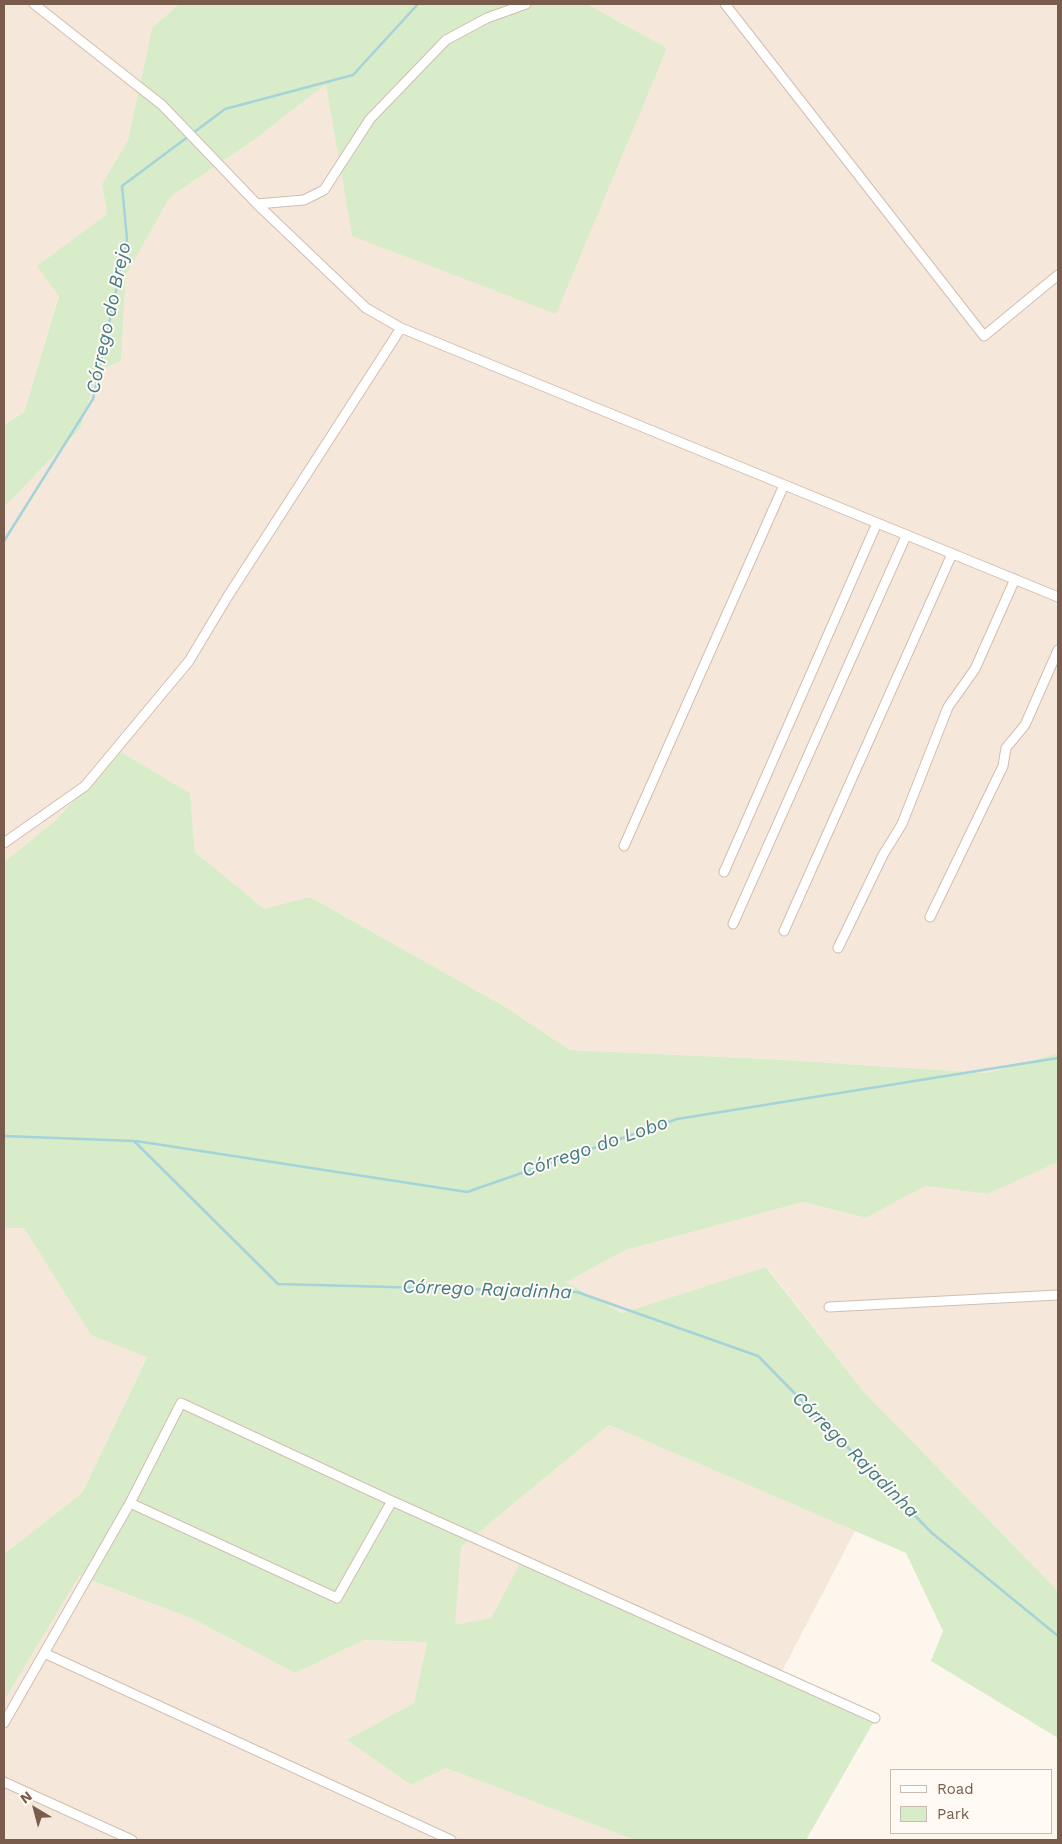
<!DOCTYPE html>
<html>
<head>
<meta charset="utf-8">
<style>
  body { margin:0 }
  #map { position:relative; width:1062px; height:1844px; overflow:hidden; background:#fdf6ec; font-family:"Work Sans",sans-serif }
  canvas { display:block }
  .frame { position:absolute; inset:0; border:5px solid #7a5c4d; pointer-events:none }
  .legend { position:absolute; left:890px; top:1769px; width:162px; height:65px; box-sizing:border-box; background:#fffaf3; border:1px solid #cabbb1; margin:0; padding:6px 9px; list-style:none; font-size:15px; color:#7a5c4d }
  .legend li { display:flex; align-items:center; gap:10px; height:25px }
  .legend b { width:25px; border:1px solid #cabbb1 }
  .north { position:absolute; left:10px; top:1784px; width:50px; height:50px; -webkit-text-stroke:4px #fffaf3; paint-order:stroke; rotate:323deg; font-size:14px; font-weight:700; line-height:20px; text-align:center; color:#7a5c4d }
  .north::after { content:''; display:block; margin:auto; width:18px; height:22px; background:#7a5c4d; clip-path:polygon(50% 0,100% 100%,50% 72%,0 100%) }
</style>
</head>
<body>
<div id="map">
<canvas width="1062" height="1844"></canvas>
<div class="frame"></div>
<ul class="legend">
<li><b style="height:6px;background:#fff"></b>Road</li>
<li><b style="height:14px;background:#d8ecc9"></b>Park</li>
</ul>
<div class="north">N</div>
</div>
<script>
const g = document.querySelector('canvas').getContext('2d');
g.lineJoin = 'round';
function fill(path, color) { g.fillStyle = color; g.fill(path, 'evenodd'); }
function trace(path, color, width, dash) { g.strokeStyle = color; g.lineWidth = width; g.lineCap = dash ? 'butt' : 'round'; g.setLineDash(dash || []); g.stroke(path); }
function drawText(font, color, halo, rows, align = 'center') {
  g.font = font + ' "Work Sans",sans-serif'; g.lineWidth = 4; g.setLineDash([]); g.textBaseline = 'middle'; g.strokeStyle = halo; g.fillStyle = color; for (const [text, x, y, turn = 0] of rows) {
    g.save(); g.translate(x, y); g.rotate((+turn || 0) * Math.PI / 180); g.textAlign = isNaN(turn) ? turn : align; if (halo) g.strokeText(text, 0, 0); g.fillText(text, 0, 0); g.restore();
  }
}
fill(new Path2D(`
  M4,4H179L152,28L128,140L102,184L107,214L38,266L59,295L24,412L4,425Z
  M587,4H1058V1053L987,1073L769,1059L570,1050L504,1006L310,897L264,910L195,852L190,793L118,750L56,820L4,862V507L80,429L98,371L121,361L126,275L170,197L254,140L327,83L352,236L667,48Z
  M1058,1162V1591L864,1392L767,1267L622,1313L566,1282L626,1250L803,1202L866,1218L925,1186L988,1194Z
  M4,1228H24L91,1335L147,1356L82,1493L4,1554Z
  M609,1425L855,1531L778,1679L521,1561L491,1618L454,1626L461,1547Z
  M78,1576L193,1619L295,1673L364,1640L427,1642L414,1703L348,1740L411,1785L446,1768L634,1840H4V1701Z`), '#f5e8da');
fill(new Path2D(`
  M179,4H587L667,48L556,314L352,236L326,84L254,140L170,197L126,275L121,361L98,371L80,429L4,507V425L24,412L59,296L37,266L107,214L102,184L128,140L152,28Z
  M118,750L190,793L195,852L264,909L310,897L504,1006L570,1050L769,1059L987,1073L1058,1053V1162L988,1194L925,1186L866,1218L803,1202L626,1250L566,1282L622,1313L766,1267L864,1392L1058,1591V1738L931,1661L943,1631L906,1553L609,1425L461,1547L455,1625L491,1618L521,1561L873,1723L806,1840H634L446,1768L411,1785L347,1740L414,1703L427,1642L364,1640L295,1673L193,1619L79,1576L4,1701V1554L82,1493L147,1357L91,1335L24,1228H4V862L56,820Z`), '#d8ecc9');
trace(new Path2D(`
  M193,133L225,109L353,75L418,4
  M4,541L93,399L127,239L122,186L189,136
  M4,1136L134,1141L278,1284L577,1292L758,1356L932,1533L1058,1636
  M136,1141L467,1192L677,1119L1058,1058`), '#a5d3da', 2.5);
const minor = new Path2D(`
  M34,4L162,105L257,204L366,308L401,328L1058,597
  M725,4L984,336L1058,275
  M257,204L304,200L324,190L370,119L446,40L487,18L526,4
  M4,843L85,786L189,661L228,596L401,328
  M624,846L784,485
  M724,872L877,523
  M930,917L1003,766L1006,748L1025,725L1058,650
  M733,924L906,536
  M784,931L952,554
  M838,948L883,855L902,824L948,707L975,669L1015,579
  M829,1307L1058,1295
  M130,1503L337,1598L392,1501
  M44,1653L451,1840
  M4,1723L130,1503L181,1403L392,1501L875,1718
  M4,1782L132,1840`);
trace(minor, '#d1beb0', 11);
trace(minor, '#fff', 9);
drawText('italic 19px', '#437c86', '#fffaf3', [
  ["Córrego do Brejo",109,318,-78],
  ["Córrego do Lobo",595,1147,-19],
  ["Córrego Rajadinha",487,1290,2],
  ["Córrego Rajadinha",855,1455,45]
]);
</script>
</body>
</html>
